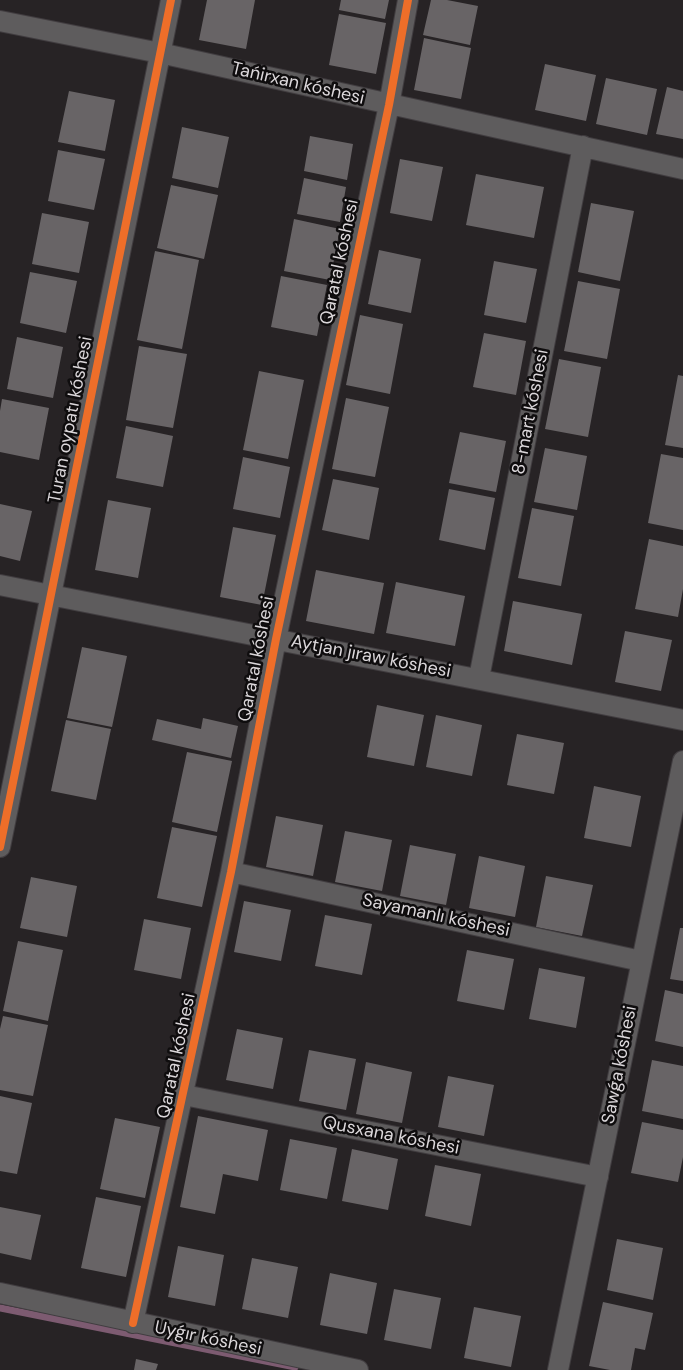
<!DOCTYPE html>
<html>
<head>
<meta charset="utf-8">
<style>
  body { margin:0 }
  canvas { display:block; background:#272325 }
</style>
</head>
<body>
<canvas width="683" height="1370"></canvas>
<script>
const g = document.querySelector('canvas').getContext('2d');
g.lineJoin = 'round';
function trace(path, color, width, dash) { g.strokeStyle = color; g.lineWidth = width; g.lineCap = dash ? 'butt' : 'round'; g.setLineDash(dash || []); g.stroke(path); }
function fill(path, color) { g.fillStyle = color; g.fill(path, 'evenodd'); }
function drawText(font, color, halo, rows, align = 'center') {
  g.font = font + ' "DM Sans",sans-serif'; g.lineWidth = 5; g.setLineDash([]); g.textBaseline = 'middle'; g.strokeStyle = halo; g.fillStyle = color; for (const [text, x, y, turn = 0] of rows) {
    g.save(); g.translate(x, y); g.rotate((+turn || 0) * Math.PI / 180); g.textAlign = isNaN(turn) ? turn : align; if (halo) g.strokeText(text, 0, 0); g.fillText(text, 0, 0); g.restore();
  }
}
trace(new Path2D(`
  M0,1308L295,1367`), '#7d5b71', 7);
fill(new Path2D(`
  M207,0H255L246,49L199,40Z
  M341,0H389L385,19L339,10Z
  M431,0H447L478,6L470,45L423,35Z
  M339,14L386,23L376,74L329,65Z
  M424,38L471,48L461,99L414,90Z
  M545,64L596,75L586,121L535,110Z
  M606,78L657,89L647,135L596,124Z
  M667,87L683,91V139L656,134Z
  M69,91L115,100L105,151L58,142Z
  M182,127L229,137L218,188L172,178Z
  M310,136L353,144L347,180L304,171Z
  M58,150L105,159L94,210L48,201Z
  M400,159L443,167L432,221L390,213Z
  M476,174L544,187L534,238L466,225Z
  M304,178L346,187L340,222L297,214Z
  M171,185L218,195L204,259L157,248Z
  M591,203L634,211L620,281L578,272Z
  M42,213L89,222L79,273L32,264Z
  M294,219L340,229L330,280L284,271Z
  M379,250L421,259L411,313L368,304Z
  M155,251L199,260L182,349L137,340Z
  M494,261L537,269L526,323L484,315Z
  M30,272L77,281L66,333L20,323Z
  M281,276L327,285L317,336L271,327Z
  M578,281L620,289L607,359L564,351Z
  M360,315L403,324L390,394L346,385Z
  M484,333L526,341L516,395L473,387Z
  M17,337L63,347L53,398L7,389Z
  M139,346L187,354L173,428L126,420Z
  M559,359L601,367L588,437L545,429Z
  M259,371L304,380L288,459L243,450Z
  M678,375L683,376V448L665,445Z
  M346,398L389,407L375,477L332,469Z
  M2,399L49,408L39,460L0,452V411Z
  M126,426L173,436L163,487L116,478Z
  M460,432L506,441L496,492L449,483Z
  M545,448L587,456L577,510L534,502Z
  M661,454L683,458V530L648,523Z
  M243,457L290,467L280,518L233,509Z
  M333,479L379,488L369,540L322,530Z
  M449,489L495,498L485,550L439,540Z
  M108,500L151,508L138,578L95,570Z
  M0,504L32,511L20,561L0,556Z
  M532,508L574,516L561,586L518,578Z
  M233,527L276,535L262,605L220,597Z
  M649,539L683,546V589L678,617L635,609Z
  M316,570L384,583L374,634L306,621Z
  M396,582L465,596L455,646L386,633Z
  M513,601L582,614L572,665L504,651Z
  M625,631L672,640L661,691L615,682Z
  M82,647L127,656L112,727L67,718Z
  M377,705L424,715L414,766L367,757Z
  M436,715L482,725L472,776L426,767Z
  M203,718L238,726L231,758L152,740L157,719L201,729Z
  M66,720L111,729L96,800L51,791Z
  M517,734L564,743L554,794L507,785Z
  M187,752L232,761L217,832L172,822Z
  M594,786L641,796L631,847L584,838Z
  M276,816L323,825L313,876L266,867Z
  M172,827L217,836L202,907L157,898Z
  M345,831L392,840L382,891L335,882Z
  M410,845L456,854L446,905L400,896Z
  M479,856L525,866L515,917L469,908Z
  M546,876L593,885L582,936L536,927Z
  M31,877L77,886L67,937L20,928Z
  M244,901L291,910L281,961L234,952Z
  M325,915L372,924L362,975L315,966Z
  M144,919L191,928L181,979L134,970Z
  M680,928H683V981L670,979Z
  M18,941L63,950L48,1021L3,1011Z
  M467,950L514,959L504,1010L457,1001Z
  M539,968L585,977L576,1028L529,1019Z
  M665,990L683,994V1047L655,1041Z
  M3,1016L48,1025L33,1096L0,1090V1029Z
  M237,1029L283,1038L273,1089L226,1080Z
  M309,1050L356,1059L346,1110L299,1101Z
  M652,1060L683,1066V1119L642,1111Z
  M366,1062L412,1072L402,1123L356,1114Z
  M448,1076L494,1085L484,1136L438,1127Z
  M0,1096L32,1103L17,1174L0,1171Z
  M198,1116L268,1130L258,1181L223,1174L215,1214L180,1207Z
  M115,1118L160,1127L145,1198L100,1189Z
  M642,1122L683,1130V1157L678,1182L631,1173Z
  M290,1139L337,1148L327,1199L280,1190Z
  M352,1149L398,1159L388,1210L342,1201Z
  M435,1165L481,1174L471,1226L425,1216Z
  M96,1197L141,1206L126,1277L81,1268Z
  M0,1207L41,1215L31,1260L0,1253Z
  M617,1239L663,1248L653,1300L607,1290Z
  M178,1246L224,1255L215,1306L168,1297Z
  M252,1258L298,1267L288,1318L242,1309Z
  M330,1273L377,1283L367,1334L320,1325Z
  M394,1289L441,1298L431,1349L384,1340Z
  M603,1302L653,1313L645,1350L635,1348L631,1370H610L589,1366Z
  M474,1307L521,1316L511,1367L464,1358Z
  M136,1359L158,1364L156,1370H134Z`), '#686466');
const street = new Path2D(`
  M0,21L160,53L683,169
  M0,585L683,720
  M479,678L583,146
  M0,847L171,0
  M231,872L641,961
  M184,1095L598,1177
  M0,1293L358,1370
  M133,1323L231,872L276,639L389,105L408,0
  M558,1370L683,761`);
trace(street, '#413d40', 22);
trace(street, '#5e5c5d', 20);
trace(new Path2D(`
  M0,847L171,0
  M133,1323L231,872L276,639L389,105L408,0`), '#ee6e29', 8);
drawText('18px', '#dbd7da', '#0f0d0e', [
  ["Tańirxan kóshesi",298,84,13],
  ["Qaratal kóshesi",340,262,-78],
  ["8-mart kóshesi",531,412,-79],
  ["Turan oypatı kóshesi",71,420,-79],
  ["Aytjan jıraw kóshesi",371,657,11],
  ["Qaratal kóshesi",257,659,-79],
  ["Sayamanlı kóshesi",436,916,12],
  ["Qaratal kóshesi",177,1056,-78],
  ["Sawǵa kóshesi",620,1065,-79],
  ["Qusxana kóshesi",391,1136,11],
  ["Uyǵır kóshesi",208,1339,12]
]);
</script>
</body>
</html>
